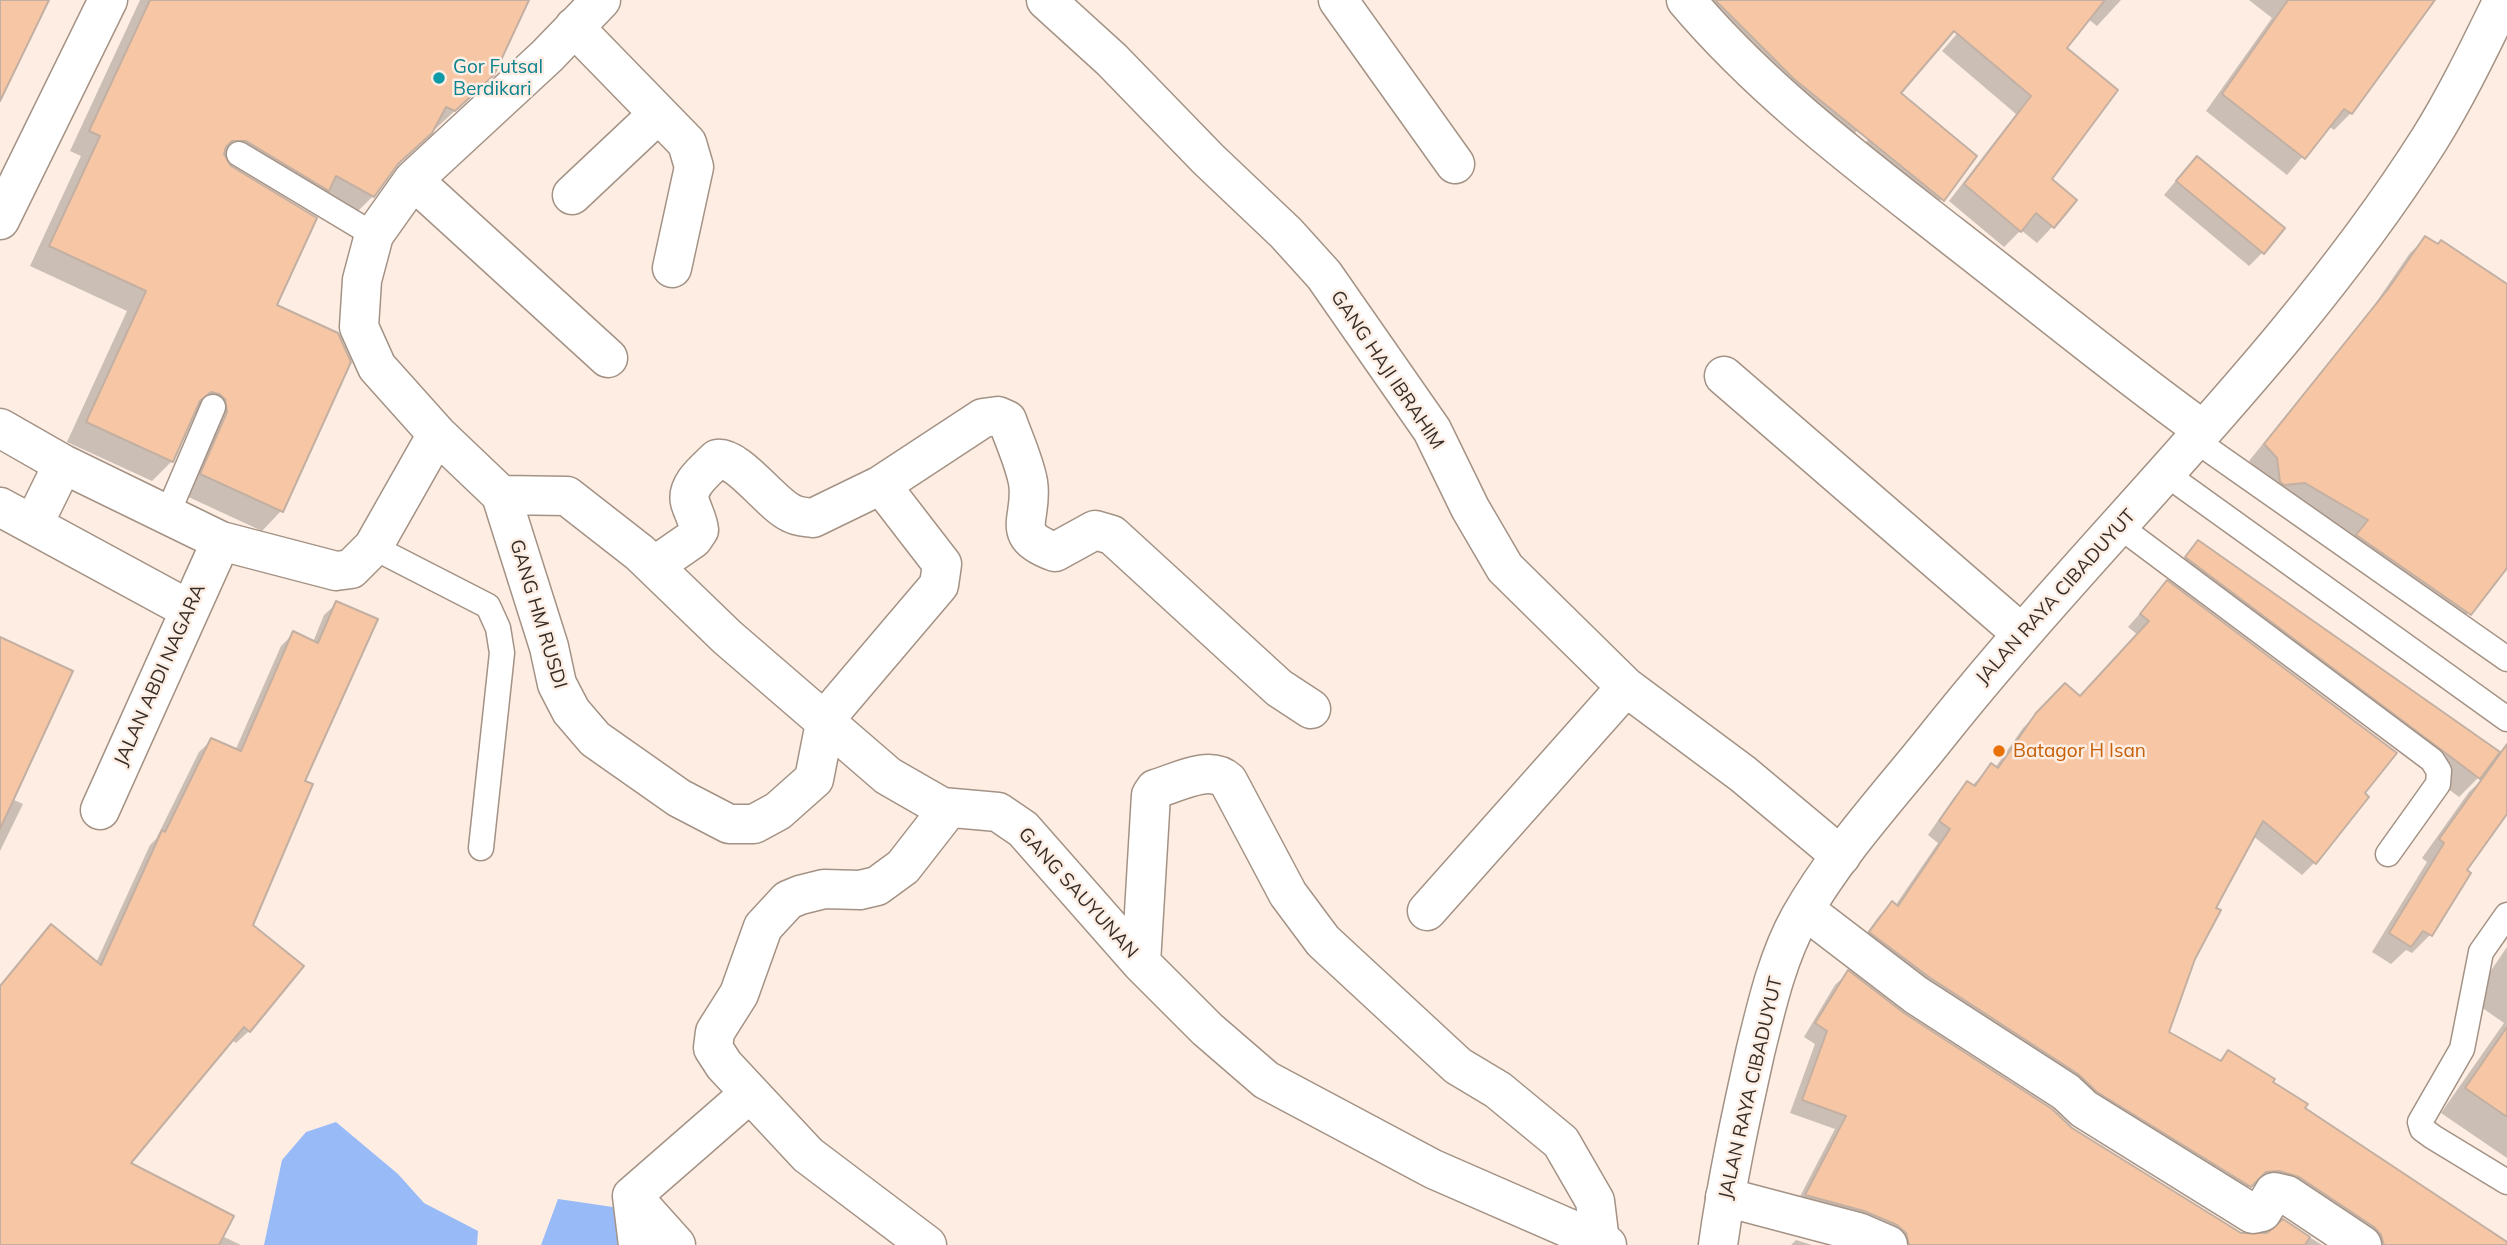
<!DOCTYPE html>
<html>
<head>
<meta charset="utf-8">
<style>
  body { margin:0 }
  canvas { display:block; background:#fdede2 }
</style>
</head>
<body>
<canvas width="2507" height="1245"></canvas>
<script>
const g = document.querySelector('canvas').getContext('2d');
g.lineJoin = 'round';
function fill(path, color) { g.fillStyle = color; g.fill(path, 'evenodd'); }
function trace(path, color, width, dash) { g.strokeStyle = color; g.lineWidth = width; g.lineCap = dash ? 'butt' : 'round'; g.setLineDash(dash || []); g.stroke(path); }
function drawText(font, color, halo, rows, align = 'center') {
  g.font = font + ' Mulish,sans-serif'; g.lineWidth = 5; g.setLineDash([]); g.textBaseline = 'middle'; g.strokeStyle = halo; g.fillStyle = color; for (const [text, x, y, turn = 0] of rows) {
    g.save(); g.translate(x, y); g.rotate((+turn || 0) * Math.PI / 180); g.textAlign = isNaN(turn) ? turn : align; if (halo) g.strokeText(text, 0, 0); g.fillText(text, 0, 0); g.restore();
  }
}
fill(new Path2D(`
  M336,1122L398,1174L424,1203L478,1231L477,1245H264L282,1160L306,1132Z
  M558,1199L613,1207L622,1245H541Z`), '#98bbf8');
fill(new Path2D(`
  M0,0H49L0,102Z
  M140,0H528L472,95L393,168L373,196L353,216L308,209L225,160L275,305L349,362L281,511L262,531L182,494L199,413L193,412L172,461L152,481L67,442L127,311L30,266L81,156L70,151Z
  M1700,0H1918L1920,2L1856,132L1844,143Z
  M1986,0H2121L2097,26L2088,19L2064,48L2049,179L2053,226L2037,243L2021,230L2004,247L1949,201L2016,114L1942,51Z
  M2249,0H2413L2425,9L2351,113L2334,130L2328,126L2287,175L2206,111L2272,18Z
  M1892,111L1975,157L1932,210L1858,152Z
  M2184,171L2262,253L2249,266L2164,195Z
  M2426,238L2507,286V565L2454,630L2342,551L2354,536L2289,498L2249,461L2373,307L2410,253Z
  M2199,543L2479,777L2459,797L2167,577Z
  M2167,583L2362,794L2315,862L2302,875L2253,836L2214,908L2167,1032L2218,1062L2228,1052L2303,1108L2507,1245H2366L2265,1183L2252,1184L2237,1199L1858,945L1879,916L1892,903L1895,906L1938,843L1928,835L1955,796L1968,783L1972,786L1991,765L1995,768L2023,728L2065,686L2079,698L2138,635L2128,627Z
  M337,603L303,781L250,926L249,1031L236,1043L232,1040L128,1164L222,1236L241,1245H0V986L51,926L96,963L150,845L156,839L199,752L212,740L235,751L281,646L294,633L313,642L324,615Z
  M0,639L12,799L23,804L0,851Z
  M2488,774L2507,787V811L2464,871L2468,873L2430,935L2412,953L2406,950L2391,964L2372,952L2427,862L2422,858L2469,792Z
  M2507,947V1158L2441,1113L2504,1023L2471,1000Z
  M1848,973L1903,1015L2071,1129L2241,1234L2268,1235L2284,1221L2322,1245H1893L1794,1208L1835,1129L1790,1113L1815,1044L1804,1037L1835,985Z
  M1796,1240L1812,1245H1791Z`), '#0003');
const building = new Path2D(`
  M0,0H49L0,101Z
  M150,0H529L494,75L455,111L446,107L432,133L398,164L374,197L336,176L329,191L246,141H232L226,147L224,154L231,166L317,218L277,305L338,333L351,362L283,512L200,474L227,412L225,399L219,394L211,392L200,401L173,462L86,422L146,291L49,246L100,136L89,131Z
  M1715,0H2105L2067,48L2118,90L2052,179L2077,200L2054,228L2036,213L2021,232L1964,184L2031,96L1954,31L1901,93L1977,156L1944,201L1794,79Z
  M2288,0H2435L2352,114L2344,109L2305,159L2222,94Z
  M2197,156L2285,228L2264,254L2176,181Z
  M2425,236L2438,244L2441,240L2507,284V568L2471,615L2356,535L2368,520L2305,483L2284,485L2280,482L2277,458L2264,444L2388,289Z
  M2198,540L2500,752L2480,779L2185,557Z
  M2167,580L2397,753L2365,793L2369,797L2316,864L2263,821L2216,908L2221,910L2195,959L2169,1032L2221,1061L2228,1050L2275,1079L2273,1082L2308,1104L2305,1108L2507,1242V1245H2384L2381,1235L2374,1227L2299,1177L2279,1171L2266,1172L2251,1187L2097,1092L2078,1074L1929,977L1869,932L1892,901L1898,906L1950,829L1939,821L1967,781L1975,786L1991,763L1998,768L2036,713L2065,683L2080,696L2149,621L2140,614Z
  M336,601L378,619L305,781L313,784L253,925L304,966L250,1032L244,1027L131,1163L234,1216L219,1245H0V986L51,924L101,965L162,830L165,832L211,738L241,751L293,631L318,643Z
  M0,637L73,671L0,829Z
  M2507,744V814L2467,870L2471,873L2432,936L2423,931L2411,947L2389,933L2444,843L2439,839Z
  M1848,970L1904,1013L2052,1109L2072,1128L2241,1233H2267L2283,1219L2310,1237L2305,1245H1909L1906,1233L1897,1225L1864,1211L1805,1195L1846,1116L1802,1100L1827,1031L1815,1023Z
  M2507,1027V1117L2465,1088Z`);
fill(building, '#f7c7a5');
trace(building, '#c3b0a3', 2);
const service = new Path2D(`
  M239,154L374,235
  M2195,440L2507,659
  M2166,474L2507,719
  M167,515L213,407
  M2119,526L2432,760L2439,771L2438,784L2388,854
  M373,547L488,606L498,628L502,653L481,848
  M2507,915L2481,952L2462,1049L2420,1122L2422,1129L2433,1137L2507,1182`);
const minor = new Path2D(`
  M601,0L547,56L413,180L374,235L362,280L359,327L377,367L437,434L501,495L567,496L640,553L727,637L888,776L942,807L998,812L1023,829L1141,963L1207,1029L1266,1080L1433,1169L1607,1245
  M1046,0L1112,60L1208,159L1286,233L1324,275L1432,430L1470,508L1505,568L1626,687L1743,774L1841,856
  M1338,0L1455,164
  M1686,0C1763,91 1858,162 1951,235C2035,300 2117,368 2203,430
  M574,27L687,143L694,167L672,268
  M413,180L608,358
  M572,195L657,115
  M0,220L108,0
  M1724,376L2021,633
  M0,428L63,464L221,541L336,571L351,569L373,547L437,434
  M501,495L549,647L557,684L571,711L595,739L679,798L729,824H754L778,811L814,779L826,718L939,585L942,564L881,485L983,418L998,416L1007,420C1014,440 1024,461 1028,482C1034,519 1007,535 1055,552L1095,530L1112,535L1279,688L1311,709
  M0,507L188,609
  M34,523L63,464
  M654,566L693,539L699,530C698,520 693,512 690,502C686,485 706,470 717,459C738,456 771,504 791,513C798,517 806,517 813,518L881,485
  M100,810L221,541
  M1805,910L1916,995L2066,1092L2084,1109L2253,1214L2262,1212L2274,1192L2287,1195L2362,1245
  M1427,911L1626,687
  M1141,963L1151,795L1155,789C1177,783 1209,764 1228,781L1288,894L1323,941L1458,1066L1498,1090L1561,1142L1595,1201L1600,1242
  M632,1196L676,1245
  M1725,1197L1858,1232L1888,1245
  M638,1245L632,1196L749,1094
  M927,1245L808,1155L724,1065L713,1048L715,1032L739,994L763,927L788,900L800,895L824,889L860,890L877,886L903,867L949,808`);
const secondary = new Path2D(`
  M1718,1245C1727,1180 1741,1116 1755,1053C1766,1008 1777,958 1800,917C1838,850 1893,792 1941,731C2100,532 2292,356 2429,140C2457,95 2480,47 2503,0`);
trace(service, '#a49285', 27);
trace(minor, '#a49285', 41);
trace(secondary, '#a49285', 41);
trace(service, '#fff', 24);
trace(minor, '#fff', 38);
trace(secondary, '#fff', 38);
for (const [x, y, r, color] of [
  [439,78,7,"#0f9aa8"],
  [1999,751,7,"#e8710a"]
]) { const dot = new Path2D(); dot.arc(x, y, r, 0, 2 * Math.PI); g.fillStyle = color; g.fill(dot); trace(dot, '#fdede2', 2.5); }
drawText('19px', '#0d838f', '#fdede2', [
  ["Gor Futsal",453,67],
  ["Berdikari",453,89]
], 'left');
drawText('19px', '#352d28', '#fdede2', [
  ["GANG HAJI IBRAHIM",1387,370,56],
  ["JALAN RAYA CIBADUYUT",2056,597,-48],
  ["GANG HM RUSDI",538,614,73],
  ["JALAN ABDI NAGARA",160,675,-66],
  ["GANG SAUYUNAN",1078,893,48],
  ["JALAN RAYA CIBADUYUT",1751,1088,-77]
]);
drawText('19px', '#c56008', '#fdede2', [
  ["Batagor H Isan",2013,751]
], 'left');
</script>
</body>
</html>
